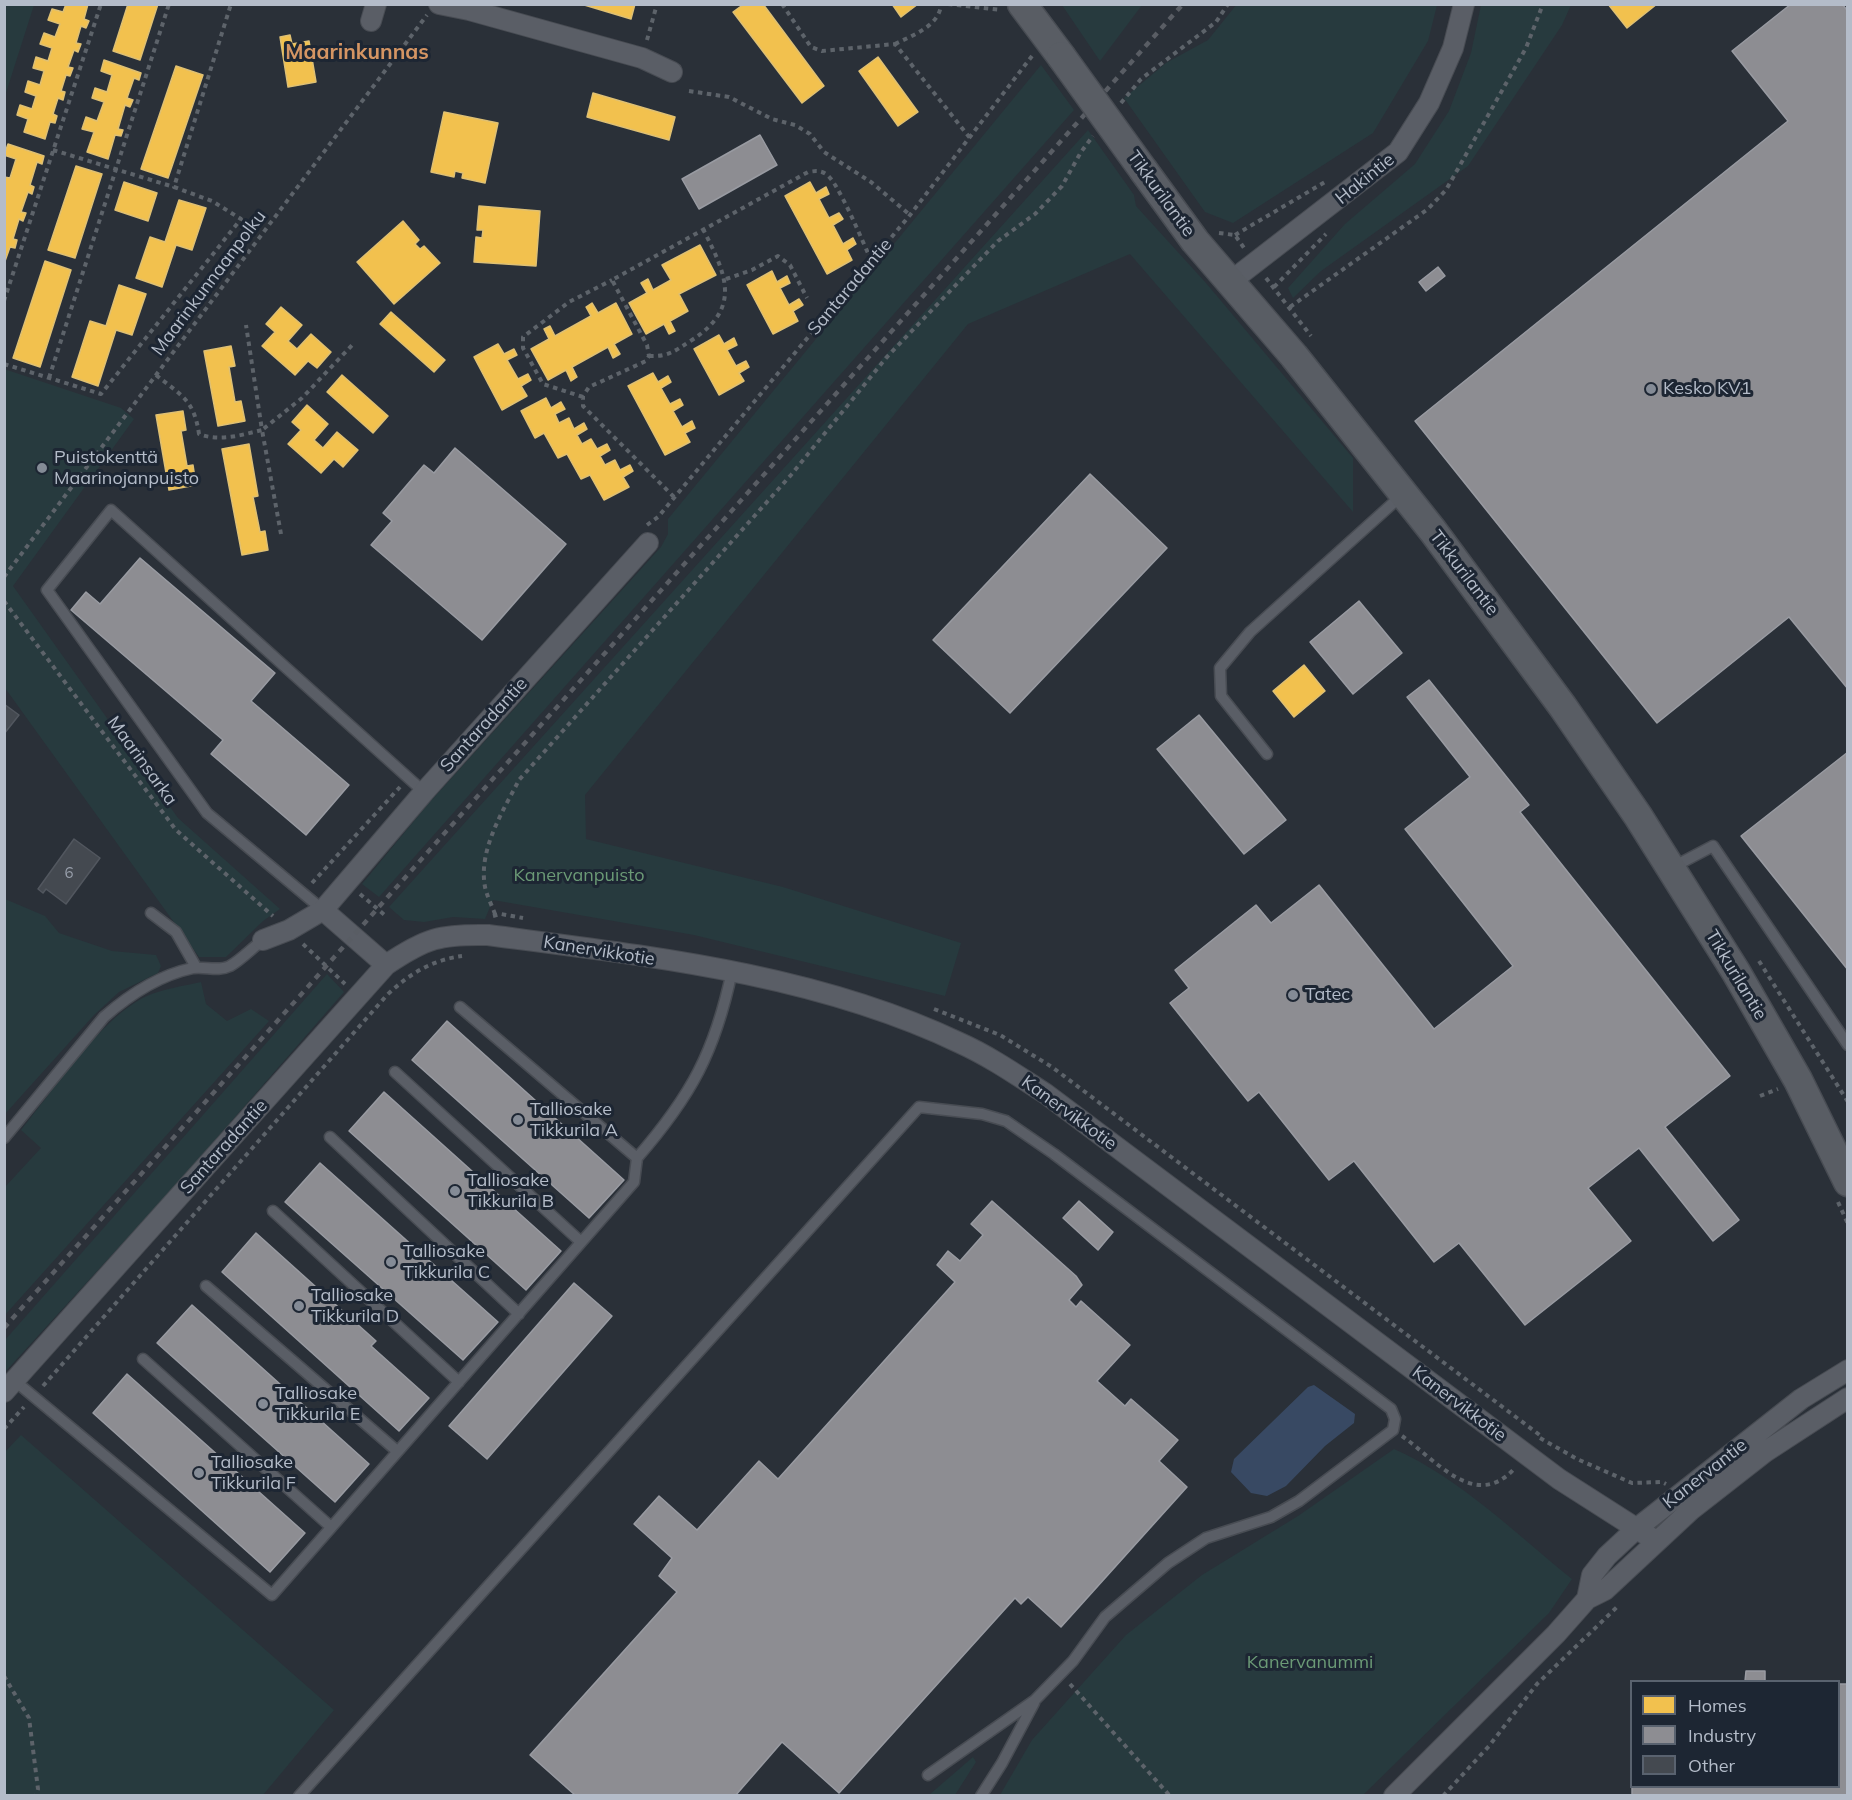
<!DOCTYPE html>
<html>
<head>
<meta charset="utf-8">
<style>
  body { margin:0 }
  #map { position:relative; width:1852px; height:1800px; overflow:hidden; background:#2a3038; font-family:Mulish,sans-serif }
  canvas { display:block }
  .frame { position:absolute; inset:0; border:6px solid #b4bcc9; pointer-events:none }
  .legend { position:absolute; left:1630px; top:1680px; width:210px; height:108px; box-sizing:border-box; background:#1d2633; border:2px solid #59626f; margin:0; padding:8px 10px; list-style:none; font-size:18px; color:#b4bcc9 }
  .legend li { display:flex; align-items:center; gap:12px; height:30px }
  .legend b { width:30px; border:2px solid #59626f }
</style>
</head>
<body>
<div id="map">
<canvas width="1852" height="1800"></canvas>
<div class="frame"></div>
<ul class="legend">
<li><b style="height:16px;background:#f2c14e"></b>Homes</li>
<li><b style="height:16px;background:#8d8d92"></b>Industry</li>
<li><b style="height:16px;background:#444950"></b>Other</li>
</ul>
</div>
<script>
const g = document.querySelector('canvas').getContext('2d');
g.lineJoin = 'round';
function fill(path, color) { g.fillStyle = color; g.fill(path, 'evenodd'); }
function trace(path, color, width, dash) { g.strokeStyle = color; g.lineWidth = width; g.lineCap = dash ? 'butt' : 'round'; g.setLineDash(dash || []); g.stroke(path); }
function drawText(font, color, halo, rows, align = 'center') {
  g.font = font + ' Mulish,sans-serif'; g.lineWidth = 6; g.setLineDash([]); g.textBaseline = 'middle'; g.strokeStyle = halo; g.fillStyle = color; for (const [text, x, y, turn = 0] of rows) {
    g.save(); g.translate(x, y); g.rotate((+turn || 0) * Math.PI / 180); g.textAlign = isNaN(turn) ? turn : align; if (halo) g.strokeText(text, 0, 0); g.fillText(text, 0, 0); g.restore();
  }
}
fill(new Path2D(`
  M5,4L34,5L5,96L4,5Z
  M1237,4L1437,5L1428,41L1373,133L1233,223L1205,212L1124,98L1166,63L1208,40Z
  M1062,5H1142L1100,61Z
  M1481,5H1571L1562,25L1468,166L1321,271L1293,298L1288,288L1345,224L1415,164L1449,111L1471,53Z
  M1041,65L1074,110L379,897L362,884L428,804L661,547L668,534V519Z
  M1088,130L1134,195L1136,206L1206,283L1353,458V512L1130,254L968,324L585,795L586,839L783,887L961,943L945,996L694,935L493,900L485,919L453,917L424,922L404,920L389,907Z
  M4,369L121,408L134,419L13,586L178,818L280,909L263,921L226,957H199L5,688Z
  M5,899L45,916L59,933L112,951L156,955L161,966L158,973L119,992L94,1015L5,1114Z
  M327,974L344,992L182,1178L5,1372V1340Z
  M201,982L206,1004L227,1021L251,1009L269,1021L5,1315V1187L41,1148L21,1130C54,1090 101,1017 147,996C163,989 183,986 201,982Z
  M21,1435L334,1710L263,1795H5L4,1453Z
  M1394,1449C1460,1478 1516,1534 1572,1579L1549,1613L1363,1795H1000L1032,1740L1126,1635L1202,1575L1298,1516Z
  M973,1757L976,1762L955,1795H929Z`), '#273a3e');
fill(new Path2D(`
  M1314,1385L1355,1414L1354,1423L1325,1446L1286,1486L1267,1496L1251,1493L1231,1472L1234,1459L1308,1387Z`), '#384963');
const homes = new Path2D(`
  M66,4H88L84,19L89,21L86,28L81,26L76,43L81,44L78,52L74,50L68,67L73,68L70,76L66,75L61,91L65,92L63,100L58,98L53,114L57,116L55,123L50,122L45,139L24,132L28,119L17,115L20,105L32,109L36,96L25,92L28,81L40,85L44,71L33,68L36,57L48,61L52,48L40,44L44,33L55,37L60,24L48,20L52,9L63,12Z
  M128,4H158L140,60L113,51Z
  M581,4H635L631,19Z
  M744,4H763L824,86L802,103L733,12Z
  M892,4H918L901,17Z
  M1608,4H1657L1627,28Z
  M290,35L292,44L309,41L316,82L288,87L280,37Z
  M878,57L918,112L898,126L859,71Z
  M104,60L141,73L139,80L134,78L127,98L133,100L130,107L125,105L118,129L123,130L121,136L115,135L108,159L87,152L94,132L82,129L86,117L97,121L104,102L92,98L95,88L107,92L112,75L101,71Z
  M176,66L203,75L168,178L141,169Z
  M593,93L675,117L669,140L587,117Z
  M444,112L498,123L485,183L462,178L463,173L455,171L454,177L431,172Z
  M8,144L44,156L42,164L37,162L30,185L34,187L32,194L28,192L21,212L26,213L23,221L19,219L13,239L17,240L15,248L10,247L4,264V177L10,178L16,159L4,155Z
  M76,166L102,174L75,258L48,250Z
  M124,182L157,193L148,221L115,210Z
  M810,182L816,193L826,187L829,194L819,199L829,218L839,213L843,219L833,225L843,244L853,238L856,244L847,250L852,260L827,274L785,196Z
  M179,200L206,208L192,250L176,245L162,287L136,278L150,237L165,242Z
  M479,206L540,211L536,266L474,262L476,237L482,238L483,230H477Z
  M403,221L419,240L415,244L420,249L424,246L440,263L394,304L357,262Z
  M700,245L716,275L679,294L688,311L670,321L675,331L669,334L664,324L646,334L629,303L647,293L641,283L648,279L653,290L671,280L662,265Z
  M45,261L71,270L40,367L13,358Z
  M772,271L777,282L787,276L790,283L780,288L789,305L799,299L803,305L793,311L798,321L773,334L747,285Z
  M119,285L146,294L132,335L116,330L98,386L72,377L90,321L106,326Z
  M592,303L598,313L616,303L632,334L614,344L620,354L613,358L608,347L572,367L577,377L571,381L566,370L548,380L531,349L549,339L544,329L550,326L555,336L591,316L586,307Z
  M281,307L302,325L288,341L297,349L311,334L331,352L317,368L308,361L295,375L262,346L275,332L266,324Z
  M391,312L445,360L434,372L380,324Z
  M719,335L724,344L734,338L737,345L727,350L736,366L746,361L749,367L739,373L744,381L719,395L694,349Z
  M498,344L504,354L514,349L517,355L507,360L518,379L528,374L531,380L521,386L527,396L502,410L474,357Z
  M231,346L235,366L229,367L235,402L241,401L245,421L218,426L204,351Z
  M653,373L658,382L668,376L671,382L661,388L670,404L680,399L683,405L673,411L682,427L692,421L695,428L685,433L690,442L665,455L628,386Z
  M342,375L388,416L373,433L327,392Z
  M546,398L551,408L561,402L565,409L555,414L559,423L569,418L574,429L584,423L587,429L577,435L582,444L591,439L597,449L607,444L610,450L600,456L605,465L615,460L620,470L630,465L633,471L623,477L629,487L604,500L590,475L581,479L567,454L558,458L544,433L535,438L521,411Z
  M307,405L328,424L314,440L323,448L337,432L358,450L343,467L334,459L321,473L288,444L301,430L292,422Z
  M183,411L186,430L181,431L187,466L193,465L196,485L169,490L156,415Z
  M249,444L258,496L253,497L260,532L265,531L268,550L242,555L222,449Z
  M1304,665L1325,691L1294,717L1273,691Z`);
fill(homes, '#f2c14e');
trace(homes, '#dfc073', 1.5);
const industry = new Path2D(`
  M1791,4H1842L1848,11V689L1789,617L1657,723L1415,421L1788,121L1732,51Z
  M760,135L777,165L699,209L682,179Z
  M1438,267L1445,276L1426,291L1419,282Z
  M455,448L566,544L482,640L371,545L392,521L383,513L424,465L434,473Z
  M1090,474L1167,548L1010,713L933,640Z
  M140,558L275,673L251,701L349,785L306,835L211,754L223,740L71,610L86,592L100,604Z
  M1359,601L1402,653L1353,694L1310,642Z
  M1429,680L1529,805L1520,812L1730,1076L1665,1127L1739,1220L1713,1241L1639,1148L1588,1188L1631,1241L1525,1325L1459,1243L1434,1262L1354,1161L1329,1180L1259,1092L1248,1101L1170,1003L1189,988L1175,970L1256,905L1271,923L1319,885L1434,1029L1513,966L1405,829L1470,777L1407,697Z
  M1199,715L1286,820L1244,854L1157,749Z
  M1848,752V970L1741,836Z
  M447,1021L624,1180L589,1218L412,1060Z
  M384,1092L561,1251L526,1290L349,1131Z
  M320,1163L498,1322L463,1360L285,1202Z
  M992,1201L1076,1276L1082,1285L1069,1300L1076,1307L1081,1301L1130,1345L1097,1381L1125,1406L1131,1399L1178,1440L1159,1461L1187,1487L1061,1627L1028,1597L1021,1604L1015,1598L839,1793L782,1742L735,1796H576L530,1755L677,1592L659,1576L672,1558L634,1524L659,1496L697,1530L759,1461L778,1479L955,1282L937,1265L948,1251L960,1261L983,1235L971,1224Z
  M1079,1201L1113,1232L1098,1250L1063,1218Z
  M256,1233L376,1341L371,1346L429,1398L399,1431L222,1272Z
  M574,1283L612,1316L487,1459L449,1426Z
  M192,1305L369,1464L335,1502L157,1343Z
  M127,1374L305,1533L270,1572L93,1413Z
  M1746,1671H1765V1682H1704L1745,1681Z
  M1838,1684H1848V1796H1632V1786H1838Z`);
fill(industry, '#8d8d92');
trace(industry, '#999ba2', 1.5);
const building = new Path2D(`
  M4,704L19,715L4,734Z
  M74,839L100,858L66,904L46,889L43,893L38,889Z`);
fill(building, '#444950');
trace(building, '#52575f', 1.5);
const service = new Path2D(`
  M1267,754L1221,696L1220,668L1250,632L1402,495
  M1671,868L1713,846L1848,1045
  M323,910L207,813L47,590L111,510L424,792
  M151,913L176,932L196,967
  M460,1007L637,1158C691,1096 715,1052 732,971
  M395,1072L581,1242
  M330,1137L519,1314
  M4,1138L104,1017C129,995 160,975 193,968C205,966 218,972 230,966C241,960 252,948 263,940
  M273,1211L459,1382
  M206,1286L397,1451
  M143,1359L331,1527
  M15,1381L272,1595L634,1182L637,1158
  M299,1796L919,1107L982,1114L1006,1121L1054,1154L1391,1409L1395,1419L1393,1430L1299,1501L1271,1517L1206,1538L1168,1563L1105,1617L1073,1661L1035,1700L928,1775
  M981,1796L1002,1763L1034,1703`);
const minor = new Path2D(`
  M439,4L469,10L642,58L672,72
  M371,21L376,4
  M1230,282L1398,152L1429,103L1453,48L1464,4
  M263,940L289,930L323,910
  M386,965L323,910L424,792L648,543
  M4,1392L386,965C426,938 440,934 488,935C647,956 813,973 960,1043C991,1057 1018,1076 1046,1094L1559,1479L1656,1541
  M1587,1599L1592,1575L1607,1556L1636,1529L1801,1399L1848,1370
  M1394,1796L1556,1634L1587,1599L1605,1590L1692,1509L1765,1452L1848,1398`);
const secondary = new Path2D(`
  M1022,4L1061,56
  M1144,171L1195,241L1294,356L1433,531L1563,707L1638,816L1736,972L1798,1080L1848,1182`);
trace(service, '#484c53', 13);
trace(minor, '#484c53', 22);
trace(secondary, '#484c53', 31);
trace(new Path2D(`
  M782,4L811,47L822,51L895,44L970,138
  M948,4L1001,10
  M647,40L657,4
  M895,44C911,36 940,26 941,4
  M689,91L729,97L772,119L795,125L810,134L824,152L871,182L910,215
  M1121,103L1141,79L1216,22L1228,4
  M53,150L174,187
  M1219,233L1235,235L1244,248
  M1235,235L1325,182
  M1266,278L1311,336
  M726,279L752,270L778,256L790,265L807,298
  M1274,287L1326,234
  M4,301L101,4
  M1290,307L1428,209L1446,190L1526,48L1543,4
  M649,356C669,357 676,350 692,340C741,308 727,276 704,231
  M4,364L101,394L241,219L212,201L174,187L231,4
  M156,375C182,396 194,400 199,434C220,442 241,435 262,430L246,325
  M49,378L169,4
  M583,397L543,384L523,348V337L569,302L612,280
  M674,497L583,406V396L589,387L646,361L649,356L647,345L612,280L808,172C815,171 820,170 826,174C838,181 864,245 872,262
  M647,525L658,517L910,215L1032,56
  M281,534L262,430L302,398L354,343
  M4,577L427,15
  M4,601L176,830L273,916
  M312,883L400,787
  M360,894L387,917
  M495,914C492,906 487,896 485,887C478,850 503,811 519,780L791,475L886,358L998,241L1035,214L1062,186L1081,152L1093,136
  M493,916L501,914L523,918
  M303,944L345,984
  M1759,961L1848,1102
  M934,1009L1000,1035L1052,1067L1541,1436
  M1760,1096L1778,1089
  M1838,1202L1848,1224
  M43,1386L387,995C409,974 432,960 462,956
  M4,1429L24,1407
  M1402,1436C1436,1460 1475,1511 1514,1469
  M1540,1438L1577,1459L1632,1483L1662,1482L1666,1484
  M4,1676L29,1718L38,1789L36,1796
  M1070,1684L1170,1796
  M1443,1796L1489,1746L1537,1684L1618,1606`), '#5d636a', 4, [4.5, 4.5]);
trace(service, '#5a5e66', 10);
trace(minor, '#5a5e66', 20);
trace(secondary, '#595d64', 28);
trace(new Path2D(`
  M4,1328L1183,4`), '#595d64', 4.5, [6, 6]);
const secondaryBridge = new Path2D(`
  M1061,56L1144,171`);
trace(secondaryBridge, '#484c53', 31, []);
trace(secondaryBridge, '#595d64', 28);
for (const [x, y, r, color] of [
  [1651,389,6,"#848b96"],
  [42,468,6,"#848b96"],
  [1293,995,6,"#848b96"],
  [518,1120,6,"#848b96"],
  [455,1191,6,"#848b96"],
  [391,1262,6,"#848b96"],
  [299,1306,6,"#848b96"],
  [263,1404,6,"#848b96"],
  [199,1473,6,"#848b96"]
]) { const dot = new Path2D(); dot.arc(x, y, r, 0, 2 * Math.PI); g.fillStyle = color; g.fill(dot); trace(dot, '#1d2633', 2); }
drawText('15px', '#989fab', null, [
  ["6",69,873]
]);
drawText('18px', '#b4bcc9', '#1d2633', [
  ["Hakintie",1365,179,-39],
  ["Tikkurilantie",1161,194,54],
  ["Maarinkunnaanpolku",209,283,-53],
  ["Santaradantie",850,287,-50],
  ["Tikkurilantie",1464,573,53],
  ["Santaradantie",484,725,-48],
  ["Maarinsarka",142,761,54],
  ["Kanervikkotie",599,951,9],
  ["Tikkurilantie",1736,975,59],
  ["Kanervikkotie",1069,1113,36],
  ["Santaradantie",224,1147,-48],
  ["Kanervikkotie",1459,1404,37],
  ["Kanervantie",1705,1474,-38]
]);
drawText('18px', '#b4bcc9', '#1d2633', [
  ["Kesko KV1",1663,389],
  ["Puistokenttä",54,458],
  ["Maarinojanpuisto",54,479],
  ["Tatec",1305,995],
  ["Talliosake",530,1110],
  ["Tikkurila A",530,1131],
  ["Talliosake",467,1181],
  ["Tikkurila B",467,1202],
  ["Talliosake",403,1252],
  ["Tikkurila C",403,1273],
  ["Talliosake",311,1296],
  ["Tikkurila D",311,1317],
  ["Talliosake",275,1394],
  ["Tikkurila E",275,1415],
  ["Talliosake",211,1463],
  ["Tikkurila F",211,1484]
], 'left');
drawText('18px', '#6b9a76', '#1d2633', [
  ["Kanervanpuisto",579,876],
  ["Kanervanummi",1310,1663]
]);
drawText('bold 21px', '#d59563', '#1d2633', [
  ["Maarinkunnas",357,53]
]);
</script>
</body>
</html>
